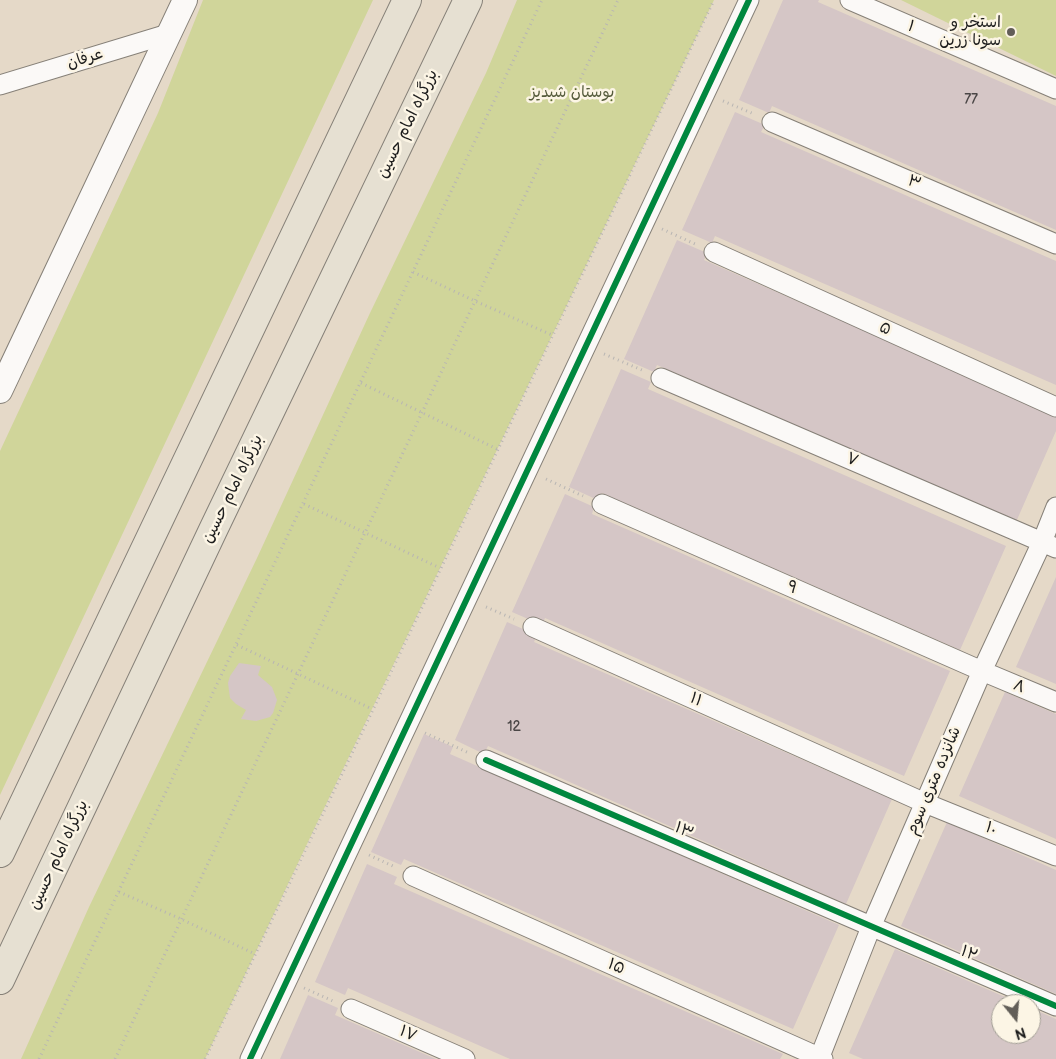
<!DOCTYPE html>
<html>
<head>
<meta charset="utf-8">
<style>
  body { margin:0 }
  #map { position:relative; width:1056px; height:1059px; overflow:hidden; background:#e5d9c8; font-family:"Balsamiq Sans",sans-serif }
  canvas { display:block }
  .north { position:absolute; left:991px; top:994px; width:50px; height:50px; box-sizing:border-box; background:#fcf5e5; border:1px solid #a29e95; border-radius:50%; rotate:163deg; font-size:14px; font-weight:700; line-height:20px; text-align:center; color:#1c1c1c }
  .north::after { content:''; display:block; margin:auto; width:18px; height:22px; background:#625e58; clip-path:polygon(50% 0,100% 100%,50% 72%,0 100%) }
</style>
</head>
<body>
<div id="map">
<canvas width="1056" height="1059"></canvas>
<div class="north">N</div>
</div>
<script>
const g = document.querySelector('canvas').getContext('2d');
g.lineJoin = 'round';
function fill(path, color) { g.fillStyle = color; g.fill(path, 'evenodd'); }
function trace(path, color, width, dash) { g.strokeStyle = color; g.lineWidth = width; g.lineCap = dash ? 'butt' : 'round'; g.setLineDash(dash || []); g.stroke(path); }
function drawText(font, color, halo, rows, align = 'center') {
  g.font = font + ' "Balsamiq Sans","Playpen Sans Arabic",sans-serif'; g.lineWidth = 5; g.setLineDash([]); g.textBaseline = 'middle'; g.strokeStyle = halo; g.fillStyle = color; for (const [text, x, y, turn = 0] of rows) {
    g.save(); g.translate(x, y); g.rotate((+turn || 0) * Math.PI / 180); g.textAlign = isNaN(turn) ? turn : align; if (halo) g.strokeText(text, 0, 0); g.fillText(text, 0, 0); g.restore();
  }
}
fill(new Path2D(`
  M203,0H373L0,795V451L158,113Z
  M517,0H714L317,823L205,1059H21L89,907L257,558L370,313L486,73Z
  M901,0H1056V76Z`), '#d0d59a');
fill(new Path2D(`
  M783,0H819L818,2L1056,106V230L772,106L769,113L739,100Z
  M735,112L765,125L761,132L1056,261V385L715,236L712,243L682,230Z
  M677,240L707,253L704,260L1056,415V431L1016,522L657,365L654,372L624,359Z
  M621,369L651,382L648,389L1006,546L960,650L602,493L598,500L569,487Z
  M565,494L594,507L592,514L950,671L904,776L545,618L542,625L512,612Z
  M1056,577V684L1016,667Z
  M507,622L537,635L534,642L892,799L846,904L488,746L484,754L455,740Z
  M239,663L261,666L258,675L272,687L277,700L273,713L270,717L256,721L241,719L246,710L236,704L230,698L228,683L230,676Z
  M1005,692L1056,714V839L959,796Z
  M424,734L453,747L450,754L839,925L793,1029L404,859L401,865L371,852Z
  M947,822L1056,870V994L901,926Z
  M367,864L397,877L394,884L783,1054L780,1059H510L348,988L345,995L315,982Z
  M895,949L1021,1004H1001V1034H1031V1008L1056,1019V1059H863L849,1053Z
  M308,995L338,1008L335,1015L436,1059H280Z`), '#d5c6c6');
const minor = new Path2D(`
  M850,0L1056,89
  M0,85L171,33
  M772,122L1056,244
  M714,252L1056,407
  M661,378L1056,548
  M602,504L982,671L1056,702
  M533,627L925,803L1056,856
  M486,760L1056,1006
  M413,876L823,1059
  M351,1009L465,1059
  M250,1059L749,0
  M819,1059L871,927L982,671L1042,542L1056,507`);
const tertiary = new Path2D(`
  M0,391L185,0`);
const trunk = new Path2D(`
  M0,853L407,0
  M0,980L214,528L468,0`);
trace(minor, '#868078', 21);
trace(tertiary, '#868078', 26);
trace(trunk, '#868078', 30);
trace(new Path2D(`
  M723,101L754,114
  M662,229L695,244
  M413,272L475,301L552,335
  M604,354L642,370
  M361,383L497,449
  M546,479L583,496
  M304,504L440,568
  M486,607L514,619
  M237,645L372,709
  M425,733L469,753
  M369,855L395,867
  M119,892L181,919L255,954
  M304,988L333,1001
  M39,1059L542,0
  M115,1059L618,0
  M205,1059L714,0`), '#b8b5b3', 3, [1, 4]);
trace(minor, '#fbf9f7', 19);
trace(tertiary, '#fbf9f7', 24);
trace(trunk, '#e6e0d2', 28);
trace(new Path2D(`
  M486,760L1056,1006
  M250,1059L749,0`), '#00873e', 6);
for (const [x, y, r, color] of [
  [1011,32,5,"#625e58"]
]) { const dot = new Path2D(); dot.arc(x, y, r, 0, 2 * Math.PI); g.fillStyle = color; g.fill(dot); trace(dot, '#fcf5e5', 2); }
drawText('14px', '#4a4646', null, [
  ["77",971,100],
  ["12",514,727]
]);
drawText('16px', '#1c1c1c', '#fcf5e5', [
  ["استخر و",1001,23],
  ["سونا زرین",1001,41]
], 'right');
drawText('16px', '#1c1c1c', '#fcf5e5', [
  ["۱",911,27,23],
  ["عرفان",85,59,-17],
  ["بزرگراه امام حسین",408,124,-64],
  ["۳",914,183,23],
  ["۵",885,329,24],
  ["۷",852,460,23],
  ["بزرگراه امام حسین",233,489,-64],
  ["۹",792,588,24],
  ["۸",1019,687,22],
  ["۱۱",696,700,24],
  ["شانزده متری سوم",934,781,-67],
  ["۱۰",991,829,22],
  ["۱۳",684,831,24],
  ["بزرگراه امام حسین",59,855,-65],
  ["۱۲",969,954,23],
  ["۱۵",616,967,24],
  ["۱۷",408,1034,24]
]);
drawText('16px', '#555b3b', '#fcf5e5', [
  ["بوستان شبدیز",572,93]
]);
</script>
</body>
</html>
